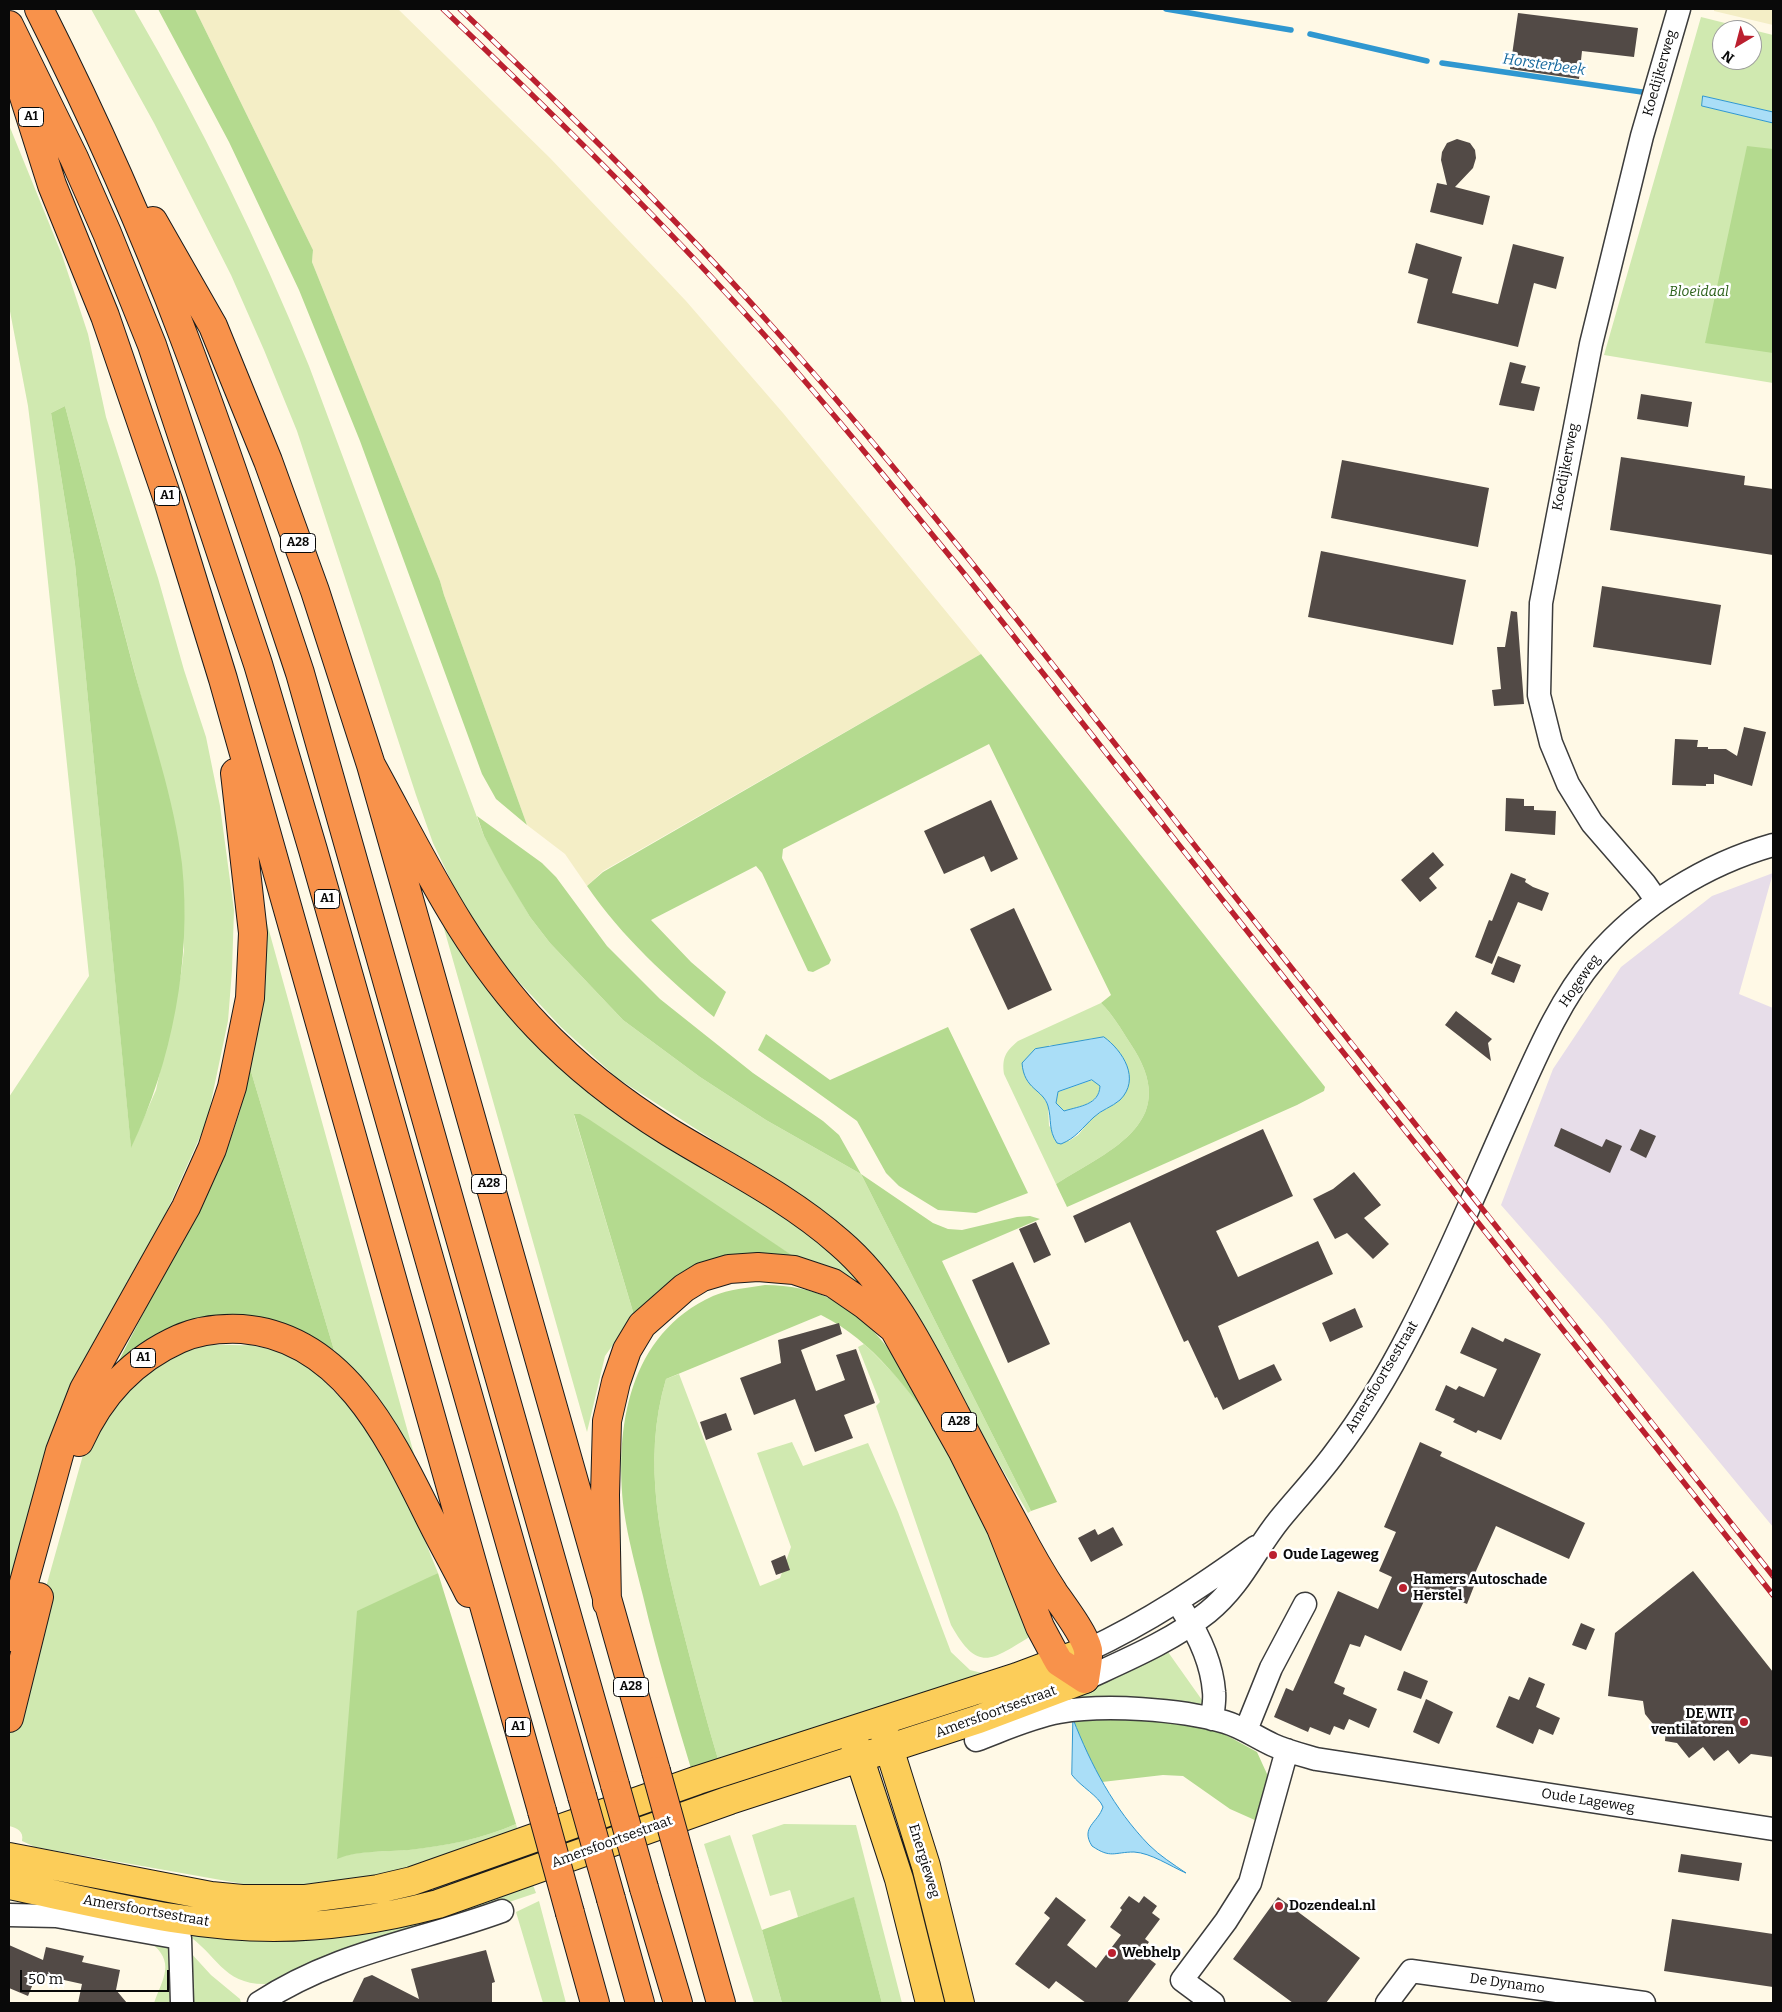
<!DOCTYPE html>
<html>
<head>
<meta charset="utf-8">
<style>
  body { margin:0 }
  #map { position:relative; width:1782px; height:2012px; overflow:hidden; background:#fff9e6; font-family:Bitter,serif }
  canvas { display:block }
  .frame { position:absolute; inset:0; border:10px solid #090909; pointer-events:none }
  .north { position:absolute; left:1712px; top:20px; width:50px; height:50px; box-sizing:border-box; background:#fff; border:1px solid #9d9d9d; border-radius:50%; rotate:217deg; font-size:14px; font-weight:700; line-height:20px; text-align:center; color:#090909 }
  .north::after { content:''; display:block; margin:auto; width:18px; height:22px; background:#bb202f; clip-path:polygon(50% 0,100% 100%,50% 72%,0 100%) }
  .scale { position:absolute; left:20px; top:1970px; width:149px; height:22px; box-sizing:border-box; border:2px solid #090909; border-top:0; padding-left:6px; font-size:15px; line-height:18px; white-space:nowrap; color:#090909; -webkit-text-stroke:4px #fff; paint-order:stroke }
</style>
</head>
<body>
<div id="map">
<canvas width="1782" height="2012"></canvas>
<div class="frame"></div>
<div class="north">N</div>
<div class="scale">50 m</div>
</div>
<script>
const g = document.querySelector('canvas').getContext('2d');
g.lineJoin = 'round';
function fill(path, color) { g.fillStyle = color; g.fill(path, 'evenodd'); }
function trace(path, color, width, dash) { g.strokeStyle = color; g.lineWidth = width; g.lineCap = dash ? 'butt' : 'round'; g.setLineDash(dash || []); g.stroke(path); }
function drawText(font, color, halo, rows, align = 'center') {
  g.font = font + ' Bitter,serif'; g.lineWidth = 5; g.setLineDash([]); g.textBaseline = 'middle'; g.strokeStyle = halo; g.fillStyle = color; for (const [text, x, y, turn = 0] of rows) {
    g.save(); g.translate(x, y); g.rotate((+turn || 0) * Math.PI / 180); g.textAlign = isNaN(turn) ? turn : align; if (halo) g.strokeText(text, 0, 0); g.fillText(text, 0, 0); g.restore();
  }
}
fill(new Path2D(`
  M1773,873L1739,994L1773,1008V1527L1603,1321L1501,1205L1553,1069L1621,967L1712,896Z`), '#e7dde9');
fill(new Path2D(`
  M195,9H398L550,158L686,301L783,413L981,654L603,871L587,886L565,854L527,825L444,595L440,581L312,262L313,250Z
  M1714,9H1773V25L1714,11Z`), '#f4eec6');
fill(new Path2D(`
  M91,9H134C201,124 259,243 309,366L484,836L530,917L550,943L623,1020L700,1077L766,1120L861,1174L1031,1511L1028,1513L915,1320L870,1255L843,1227L820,1209L617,1078L561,1027L506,968L467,914L433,843L416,795L297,431L264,350L231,275L154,123Z
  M1701,17L1773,35V112L1703,96L1702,106L1773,123V383L1604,355ZM1722,30H1752V60H1722Z
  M9,125L62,255L88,334L106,417L158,578L184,670L206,737L220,806L234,910L232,970L228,1021L207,1121L166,1213L85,1358L70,1394L9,1599V1097L89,976L38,486L28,406L9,306ZM65,406L176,830L184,950L181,974L156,1090L131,1147L75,564L51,413Z
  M263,909L414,1454L361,1379L334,1350L250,1068L259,1017Z
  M439,911L453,934L711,1172L778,1213L823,1246L850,1270L868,1293L802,1262L574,1115L634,1315L605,1356L587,1432Z
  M1101,1003C1113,1015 1121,1029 1130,1043C1183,1121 1114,1148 1056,1184L1004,1074C1002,1058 1005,1052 1018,1041ZM1094,1038L1119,1101L1093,1117L1078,1135L1069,1141L1049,1126L1048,1106L1044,1098L1049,1045L1063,1046Z
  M1092,1080L1100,1085C1099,1105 1080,1106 1064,1111L1056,1103L1058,1092Z
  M864,1344C907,1384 946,1433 972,1486C996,1534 1013,1586 1033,1635C992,1659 979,1675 951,1625L876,1406L880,1402L858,1347Z
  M250,1345L293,1354L323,1380L362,1420L408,1499L438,1573L408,1589L337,1858C359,1850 383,1852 407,1850C444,1846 482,1839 516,1824L520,1838L412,1875L294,1893L35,1847L22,1841C24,1831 17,1828 9,1826V1738L22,1673L83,1455C109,1406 144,1361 200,1347C215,1343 234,1346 250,1345Z
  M679,1374L760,1586L780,1578L791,1547L757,1453L792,1442L803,1466L868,1443L898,1512L951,1652L970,1670L986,1674L720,1766C706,1720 694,1673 682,1627C661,1545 641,1463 666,1379Z
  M1168,1652L1202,1700V1703L1194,1706L1112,1696L1095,1697L1023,1710Z
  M784,1824L856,1825L902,2003H882L854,1898L798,1917L790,1890L770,1896L752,1835Z
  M730,1835L762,1930L782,2003H754L704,1844Z
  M533,1885L536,1893L266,1984C223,1985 217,1954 186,1934V1930Z
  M539,1901L566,2003H543L516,1912Z
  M150,1942L162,1944L173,1951L176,2003H154C163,1978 176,1962 150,1942Z
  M189,1951L211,1975L240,1999L241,2003H189Z`), '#d0e9b0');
fill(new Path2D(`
  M158,9H195L313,250L312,262L440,581L444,595L527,825L496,799L482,774L360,441L299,290L229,142Z
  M1747,146L1773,149V353L1705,343Z
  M65,406C88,494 111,582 134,670C151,733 174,798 182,864C192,959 172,1062 131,1148L75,564L51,413Z
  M981,654L1325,1087L1324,1091L1297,1105L1067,1207L1056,1184C1114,1148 1183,1121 1130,1043C1121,1029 1113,1015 1101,1003L1111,995L989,744L783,849L782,858L831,960L829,964L813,972L808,971L762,873L756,866L651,920L691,962L726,992L714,1017C667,978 622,937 587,886L603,872Z
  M477,816L542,863L556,877L607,946L660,999L753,1073L823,1121L839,1135L861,1174L933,1223L948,1229L962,1230L1017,1217L1030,1216L1040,1219L942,1261L1057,1502L1031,1511L861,1174L766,1120L700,1077L623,1020L550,943L530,917L502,870L484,836Z
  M948,1027L1028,1193L976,1213L938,1210L899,1186L886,1173L857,1121L758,1050L766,1034L830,1080Z
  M250,1068L334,1350L295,1328L276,1322L113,1372L225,1155L240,1111Z
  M574,1114H580L590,1120L802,1262L683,1273L658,1291L634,1315Z
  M765,1285C866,1285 898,1362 943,1436C908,1391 874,1341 821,1315L666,1379C641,1463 661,1545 682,1627C694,1673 706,1720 720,1766L693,1775C675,1715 657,1656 643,1596C636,1568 628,1539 624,1511C614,1427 629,1334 713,1296C729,1289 748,1288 765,1285Z
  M438,1573L516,1824C482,1839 445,1846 409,1850C385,1852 359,1850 337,1859L357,1611Z
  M1094,1715L1186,1723L1215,1729L1257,1752L1272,1785L1257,1821L1230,1809L1183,1776L1163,1775L1102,1782L1087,1755L1073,1719Z
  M854,1897L882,2003H782L762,1930Z`), '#b4da8f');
const water = new Path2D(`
  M1703,96L1773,112V123L1702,106Z
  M1104,1037C1123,1051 1141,1079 1120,1100C1112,1107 1101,1110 1094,1117C1082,1128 1076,1138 1061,1144L1057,1143C1048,1130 1052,1120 1048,1106C1043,1089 1024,1090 1022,1063L1035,1049ZM1092,1080L1100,1086C1099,1105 1080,1106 1064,1111L1056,1103L1058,1092Z
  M1073,1719C1091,1765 1114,1809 1149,1845C1160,1856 1173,1864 1186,1873C1170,1866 1151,1853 1134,1852C1114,1852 1111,1859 1092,1846C1080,1827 1098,1823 1103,1807C1099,1796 1081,1787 1072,1775Z`);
fill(water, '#aadef7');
trace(water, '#2f97d0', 1);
trace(new Path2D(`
  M1166,9L1291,30
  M1310,34L1427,61
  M1442,63L1642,92`), '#2f97d0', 5.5);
fill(new Path2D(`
  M1518,13L1638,28L1634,57L1582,51L1579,79L1510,69Z
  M1457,139L1470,143L1475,150L1476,158L1473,168L1455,187L1490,196L1483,225L1430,212L1437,183L1447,185L1441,160L1442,152L1447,143Z
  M1416,243L1462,257L1452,293L1498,304L1513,244L1564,257L1556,289L1534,283L1518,347L1417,323L1428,279L1408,273Z
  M1510,362L1526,366L1521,383L1540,387L1534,411L1499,405Z
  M1641,394L1692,402L1688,427L1637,419Z
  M1621,457L1745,476L1744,485L1773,489V555L1610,530Z
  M1342,460L1489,488L1478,547L1331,518Z
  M1321,551L1466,580L1453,645L1308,617Z
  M1602,586L1721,605L1711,665L1593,647Z
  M1511,611L1517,612L1524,704L1494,706L1492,690L1501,689L1497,647H1505Z
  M1744,727L1766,732L1752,786L1714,774V784H1706V786L1672,785L1675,739L1698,740L1697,747H1708V749H1726L1737,756Z
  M1506,798L1524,799V806H1534V810L1556,811L1555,835L1505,831Z
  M991,800L1018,859L991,872L984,856L944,874L924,831Z
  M1433,852L1444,865L1429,878L1437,888L1420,902L1401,880Z
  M1511,873L1526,879L1525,882L1533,887L1549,893L1542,911L1518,902L1492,964L1475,957L1489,920L1492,921Z
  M1014,908L1052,990L1008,1010L970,929Z
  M1498,956L1521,965L1514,983L1491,974Z
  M1456,1011L1492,1039L1488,1043L1491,1061L1445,1025Z
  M1561,1128L1602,1147L1606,1139L1622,1146L1610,1173L1554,1146Z
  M1263,1129L1293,1196L1216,1231L1238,1277L1318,1241L1333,1274L1218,1326L1239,1380L1274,1364L1282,1380L1223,1410L1217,1397L1215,1398L1188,1340L1184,1342L1130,1222L1085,1243L1073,1216Z
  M1640,1129L1656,1136L1646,1158L1630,1150Z
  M1354,1172L1381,1205L1364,1218L1389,1244L1373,1259L1347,1233L1335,1239L1313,1199L1333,1189Z
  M1036,1222L1051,1255L1034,1263L1019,1229Z
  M1013,1262L1050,1344L1008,1363L972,1280Z
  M1355,1308L1363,1327L1330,1342L1322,1323Z
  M839,1323L842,1334L801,1350L816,1391L845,1380L836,1355L856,1349L875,1403L844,1415L853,1438L815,1452L795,1399L754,1415L740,1378L781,1363L778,1340Z
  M1472,1327L1503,1342L1505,1338L1541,1354L1501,1440L1478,1430L1476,1433L1453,1422L1455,1419L1435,1410L1446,1385L1456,1390L1459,1386L1484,1397L1497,1369L1460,1353Z
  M726,1413L732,1430L706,1440L700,1422Z
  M1420,1442L1442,1452L1440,1456L1585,1523L1569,1559L1496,1526L1472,1580L1476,1581L1467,1604L1430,1588L1401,1651L1365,1635L1360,1647L1350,1644L1334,1683L1345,1688L1343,1694L1377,1709L1369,1728L1349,1719L1344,1730L1334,1726L1330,1735L1310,1727L1308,1732L1274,1717L1286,1688L1293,1691L1338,1591L1378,1609L1392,1577L1379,1571L1396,1532L1384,1527Z
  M1113,1527L1123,1545L1091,1562L1078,1538L1095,1529L1098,1535Z
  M785,1555L790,1570L776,1575L771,1561Z
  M1693,1571L1773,1672V1757L1751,1754L1739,1764L1728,1750L1714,1761L1703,1747L1689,1758L1677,1743L1665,1741L1666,1730L1653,1724L1645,1714L1643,1701L1608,1696L1615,1633Z
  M1581,1623L1595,1629L1586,1650L1572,1645Z
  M1404,1671L1428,1681L1421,1699L1397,1690Z
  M1529,1677L1545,1684L1536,1707L1560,1718L1553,1735L1539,1729L1533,1744L1496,1727L1509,1696L1519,1700Z
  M1426,1699L1453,1712L1439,1744L1413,1732Z
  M1681,1854L1742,1863L1739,1881L1678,1872Z
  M1129,1896L1139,1903L1144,1896L1157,1906L1152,1913L1160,1919L1145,1939L1149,1942L1141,1953L1156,1964L1127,2003H1086L1056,1981L1049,1989L1015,1964L1050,1918L1044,1913L1056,1897L1086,1920L1067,1945L1096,1968L1121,1935L1110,1927L1122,1910L1120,1908Z
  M1278,1897L1360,1958L1326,2003H1293L1233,1959Z
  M1672,1919L1773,1934V1987L1664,1971Z
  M9,1945L43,1960L46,1947L84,1956L82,1962L120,1970L116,1990L127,2003H78L82,1984L37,1974L28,1996L9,1988Z
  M486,1950L495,1982L492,1983V2003H352L364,1978L372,1975L419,1999L411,1969Z`), '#524a46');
const minor = new Path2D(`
  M1657,901L1645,884L1592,823L1568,784L1551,743L1539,695L1541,603L1591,344L1642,136L1679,9
  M1183,1611C1198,1634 1212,1664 1214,1692C1215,1700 1213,1710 1212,1719
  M1088,1650C1148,1622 1202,1586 1256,1547
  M1085,1679C1126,1660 1172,1641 1208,1612C1242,1584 1254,1551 1280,1519C1298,1497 1317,1477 1334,1454C1363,1416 1389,1373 1411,1330C1449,1257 1480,1180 1514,1105C1537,1054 1559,1001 1595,958C1641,904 1706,864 1773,845
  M1246,1730L1271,1668L1305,1604
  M976,1740C1003,1730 1031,1717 1059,1712C1105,1704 1179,1709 1225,1722C1242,1727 1256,1737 1273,1745C1286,1751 1302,1755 1316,1759L1773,1829
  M9,1915L56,1916L180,1938L182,2003
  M259,2003C337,1952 417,1942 502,1911
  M1213,2003L1182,1980L1226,1921L1250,1883L1287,1750
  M1387,2003L1411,1971L1644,2003`);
const major = new Path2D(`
  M884,1732L926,1866L960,2003
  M854,1741L899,1879L930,2003
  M9,1857L211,1896L242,1899H304L378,1889L412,1881L698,1780L1017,1677L1081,1653
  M9,1885C96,1902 184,1927 274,1927C329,1927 385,1918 438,1904L730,1800L979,1719L1085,1679`);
const highway = new Path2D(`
  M39,9C93,116 142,225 184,337C226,448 263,561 300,673L615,1785
  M9,25L74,158L107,233L152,345L258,664L313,850L582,1796
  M14,65L52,185L105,316L168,500L223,679L542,1811
  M153,221L213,326L268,461L315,591L371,765L656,1771
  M371,765C421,856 465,951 538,1027C576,1067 621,1102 669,1132C726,1167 788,1197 839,1242C892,1287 924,1354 956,1415C976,1454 997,1492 1018,1531C1029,1552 1041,1573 1054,1593C1063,1606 1085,1635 1088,1650C1089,1658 1086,1671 1085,1679L1059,1662L1055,1655L1040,1627L1001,1528L963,1452L894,1329L865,1305L833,1283L794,1270L758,1267L729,1269L702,1277L684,1288L642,1325L627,1350L616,1382L607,1421L605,1495L607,1603
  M79,1442C100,1395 132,1360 179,1339C199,1330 221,1328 242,1329C345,1337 392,1442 432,1522C444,1546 457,1569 469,1593
  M9,1637L60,1451L84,1389L186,1207L212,1149L232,1087L250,998L253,933L235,773
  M9,1718L39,1597
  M684,1872L721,2003
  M644,1888L678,2003
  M611,1899L640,2003
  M570,1913L595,2003`);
trace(minor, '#3c3c3c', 25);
trace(major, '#1a1a1a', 30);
trace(highway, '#1a1a1a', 30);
trace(minor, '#fff', 22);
trace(major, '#fccd59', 28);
trace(highway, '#f8924b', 28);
const rail = new Path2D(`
  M443,9C552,113 659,218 759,329C831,409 898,493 966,576L1773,1595
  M460,9C567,111 672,214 770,324C928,500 1071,689 1218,875C1403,1108 1588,1342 1773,1576`);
trace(rail, '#bb202f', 5.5);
trace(rail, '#fff', 4, [11]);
const highwayBridge = new Path2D(`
  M656,1771L684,1872
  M615,1785L644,1888
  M582,1796L611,1899
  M542,1811L570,1913`);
trace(highwayBridge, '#1a1a1a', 30, []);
trace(highwayBridge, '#f8924b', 28);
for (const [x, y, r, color] of [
  [1273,1555,5,"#bb202f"],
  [1403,1588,5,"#bb202f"],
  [1744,1722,5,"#bb202f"],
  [1279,1906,5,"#bb202f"],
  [1112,1953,5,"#bb202f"]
]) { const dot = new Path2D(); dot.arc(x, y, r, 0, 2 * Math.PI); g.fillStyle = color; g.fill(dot); trace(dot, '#fff', 2); }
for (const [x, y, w] of [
  [31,117,25],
  [167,496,25],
  [298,543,35],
  [327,899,25],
  [489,1184,35],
  [143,1358,25],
  [959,1422,35],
  [631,1687,35],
  [518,1727,25]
]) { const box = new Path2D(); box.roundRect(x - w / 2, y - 9.5, w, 19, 4); g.fillStyle = '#fff'; g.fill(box); trace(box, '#090909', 1); }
drawText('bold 12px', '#090909', null, [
  ["A1",31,117],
  ["A1",167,496],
  ["A28",298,543],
  ["A1",327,899],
  ["A28",489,1184],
  ["A1",143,1358],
  ["A28",959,1422],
  ["A28",631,1687],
  ["A1",518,1727]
]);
drawText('14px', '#090909', '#fff', [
  ["Koedijkerweg",1660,73,-74],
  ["Koedijkerweg",1566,467,-79],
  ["Hogeweg",1580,981,-55],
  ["Amersfoortsestraat",1382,1377,-59],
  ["Amersfoortsestraat",996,1712,-20],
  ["Oude Lageweg",1588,1801,9],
  ["Amersfoortsestraat",612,1842,-20],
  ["Energieweg",924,1861,73],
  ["Amersfoortsestraat",146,1911,10],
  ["De Dynamo",1507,1984,8]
]);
drawText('italic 14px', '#2c611a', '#fff', [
  ["Bloeidaal",1699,292]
]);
drawText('bold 14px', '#090909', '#fff', [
  ["Oude Lageweg",1283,1555],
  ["Hamers Autoschade",1413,1580],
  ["Herstel",1413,1596],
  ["DE WIT",1734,1714,"right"],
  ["ventilatoren",1734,1730,"right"],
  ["Dozendeal.nl",1289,1906],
  ["Webhelp",1122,1953]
], 'left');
drawText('italic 15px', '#12669c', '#fff', [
  ["Horsterbeek",1544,65,8]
]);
</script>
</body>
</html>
